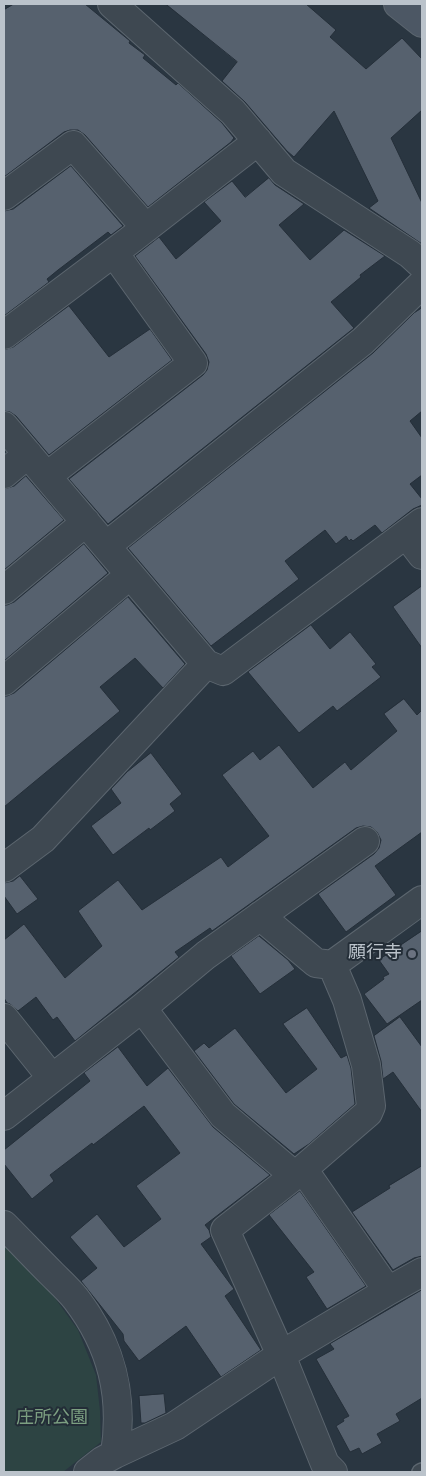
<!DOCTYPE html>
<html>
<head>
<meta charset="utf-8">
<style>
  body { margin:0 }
  #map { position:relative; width:426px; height:1476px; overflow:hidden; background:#2a3641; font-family:"Source Sans 3",sans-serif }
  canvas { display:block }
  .frame { position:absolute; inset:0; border:5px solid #bbc3cb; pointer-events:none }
</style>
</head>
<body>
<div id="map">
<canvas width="426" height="1476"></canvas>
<div class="frame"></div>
</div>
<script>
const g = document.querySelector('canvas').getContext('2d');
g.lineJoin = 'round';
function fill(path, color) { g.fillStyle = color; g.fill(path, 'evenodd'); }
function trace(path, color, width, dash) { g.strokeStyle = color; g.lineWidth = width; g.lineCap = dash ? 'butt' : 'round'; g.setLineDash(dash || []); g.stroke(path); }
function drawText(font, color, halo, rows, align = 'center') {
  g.font = font + ' "Source Sans 3","Noto Sans JP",sans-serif'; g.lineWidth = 4; g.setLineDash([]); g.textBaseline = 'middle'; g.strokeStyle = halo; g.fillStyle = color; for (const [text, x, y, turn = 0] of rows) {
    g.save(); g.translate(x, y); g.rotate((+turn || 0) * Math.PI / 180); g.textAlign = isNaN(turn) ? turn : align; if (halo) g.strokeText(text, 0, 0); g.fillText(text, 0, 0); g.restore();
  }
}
fill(new Path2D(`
  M4,1244L50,1291L78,1330L96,1375L100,1411L101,1442L63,1472H4Z`), '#2d4443');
const building = new Path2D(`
  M14,4H85L130,41L129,43L145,55L143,58L176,85L178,83L222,123L234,138L231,142L148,207L85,135L78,130H70L64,132L4,177V10Z
  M166,4H306L336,30L330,37L366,69L402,38L422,59V110L391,138L422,203V244L369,208L378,201L334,111L294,157L287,151L245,102L222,81L237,62Z
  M71,166L123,226L111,235L108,232L58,270L47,279L49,282L4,316V211L13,209Z
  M269,178L275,185L304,204L279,225L310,260L344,230L385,256L360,275L361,277L331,302L354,328L108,524L69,479L203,375L207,370L209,362L206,354L135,256L159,237L176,259L221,221L204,202L232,181L245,197Z
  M69,306L109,357L150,329L172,360L49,455L16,416L10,412L4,411V350L13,347Z
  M422,308V411L410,421L422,438V475L410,484L422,499V505L413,509L382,533L375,525L353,541L351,539L349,541L346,536L336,544L325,530L285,561L299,579L211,646L128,548L373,353L414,313Z
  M26,476L64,520L4,570V489L14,486Z
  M84,544L108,573L4,661V605H7L14,602Z
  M422,586V648L393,607Z
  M128,597L185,664L163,688L135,658L100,687L120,711L4,807V696H7L14,693Z
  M311,625L330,649L350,632L376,664L372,667L381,677L337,711L333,706L299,733L248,672Z
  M404,699L417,715L422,710V832L375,866L396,895L346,932L318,894L374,854L379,848L381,840L377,832L371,827L363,826L356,828L212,931L210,928L175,952L179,957L75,1041L57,1017L53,1020L36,997L18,1011L10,1004L7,1003L4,998V940L24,924L65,978L102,946L78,911L118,880L142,910L221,857L228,867L269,836L222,775L253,751L260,760L279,745L313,788L345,762L351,770L397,731L384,714Z
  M151,753L182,794L170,804L175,811L150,830L149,828L113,855L91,826L121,803L111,789L127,772Z
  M20,876L38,899L17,914L4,896V883L13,881Z
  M422,931V1000L387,1024L364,994L384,979L383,977L389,974L379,960Z
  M259,936L288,960L295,969L260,994L231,956Z
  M307,1008L341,1058L347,1055L351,1068L355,1104L309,1144L294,1154L234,1104L194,1051L204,1043L209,1048L235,1028L286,1093L317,1069L283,1024Z
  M400,1017L422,1047V1112L393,1072L383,1079L381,1061L374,1036Z
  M118,1047L147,1086L168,1068L213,1127L270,1175L205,1225L209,1230L211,1237L201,1244L234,1289L225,1296L261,1350L221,1377L186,1326L139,1361L124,1341L123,1334L81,1281L97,1268L70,1237L97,1214L124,1247L161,1219L136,1186L180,1153L144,1106L93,1145L92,1143L50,1175L54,1181L32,1199L4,1164V1150L90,1081L84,1073Z
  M422,1166V1256L414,1258L393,1270L352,1212L390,1188L389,1186Z
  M300,1191L366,1286L327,1309L306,1277L314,1272L269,1215Z
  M422,1290V1398L396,1414L400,1421L377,1434L382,1443L362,1454L359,1448L350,1452L336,1426L344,1421L343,1419L349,1416L316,1359L334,1349L330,1344Z
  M164,1394L166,1413L145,1423H141L139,1396Z`);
fill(building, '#56616e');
trace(building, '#252f39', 1);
const service = new Path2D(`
  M420,1472L422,1471`);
const minor = new Path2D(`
  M112,4L233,112L284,172L410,254L422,265
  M4,196L73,145L146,228
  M4,335L129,241L258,141
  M4,426L206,664L223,671L422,522
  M4,474L28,454
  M47,476L193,363L114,253
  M406,534L422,555
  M106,546L363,341L422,284
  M4,590L86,522
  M4,681L130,575
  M4,868L43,839L206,664
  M260,916L316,963L332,965
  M142,1008L223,1115L295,1176
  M4,1018L52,1078
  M4,1116L142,1008L206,955L365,841
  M4,1225C20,1241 36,1258 52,1274C60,1282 69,1290 76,1299C112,1346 124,1396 115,1454
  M388,1291L422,1272
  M88,1472L102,1461L115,1454L175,1426L281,1355L388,1291L303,1169
  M333,1472L325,1464L281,1355L225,1230L303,1169L368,1113L371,1106L366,1065L347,1000L332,965L422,900`);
const secondary = new Path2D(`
  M398,4L422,23`);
trace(service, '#5c666f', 18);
trace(minor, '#5c666f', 30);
trace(secondary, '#5c666f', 30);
trace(service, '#3e4851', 15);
trace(minor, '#3e4851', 28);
trace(secondary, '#4c5764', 28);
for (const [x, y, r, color] of [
  [412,954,5,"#6b7280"]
]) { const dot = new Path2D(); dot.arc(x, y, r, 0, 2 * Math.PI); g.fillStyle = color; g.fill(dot); trace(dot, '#232d37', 2); }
drawText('18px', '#bbc3cb', '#232d37', [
  ["願行寺",402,954]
], 'right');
drawText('18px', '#7c9f81', '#232d37', [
  ["庄所公園",52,1419]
]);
</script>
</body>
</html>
